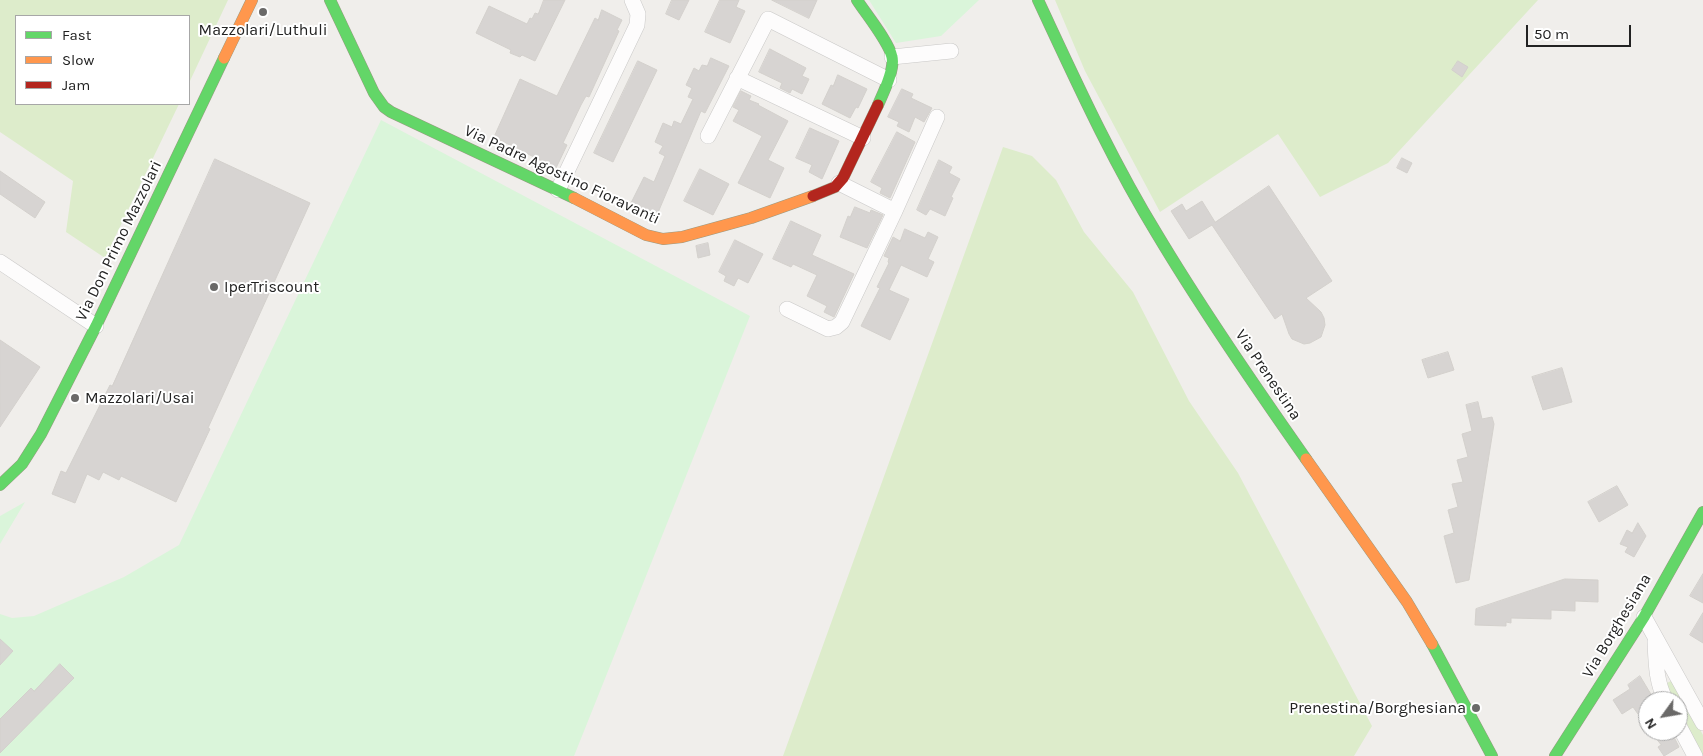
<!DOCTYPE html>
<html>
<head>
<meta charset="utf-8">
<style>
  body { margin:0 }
  #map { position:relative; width:1703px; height:756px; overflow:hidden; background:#f0eeeb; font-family:Karla,sans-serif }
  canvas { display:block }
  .legend { position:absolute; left:15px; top:15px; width:175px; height:90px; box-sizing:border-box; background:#fff; border:1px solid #a7a7a7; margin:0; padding:6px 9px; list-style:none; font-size:15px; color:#222 }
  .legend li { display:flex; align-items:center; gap:10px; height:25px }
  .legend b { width:25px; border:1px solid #a7a7a7 }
  .north { position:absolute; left:1638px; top:691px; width:50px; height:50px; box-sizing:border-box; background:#fff; border:1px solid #a7a7a7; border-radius:50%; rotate:238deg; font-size:14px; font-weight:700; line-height:20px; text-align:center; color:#222 }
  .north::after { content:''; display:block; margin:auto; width:18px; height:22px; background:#6a6968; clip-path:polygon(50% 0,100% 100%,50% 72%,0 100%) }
  .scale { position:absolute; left:1526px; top:25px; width:105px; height:22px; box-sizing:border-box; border:2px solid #222; border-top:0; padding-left:6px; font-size:15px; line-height:18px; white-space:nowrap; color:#222; -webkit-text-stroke:4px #fff; paint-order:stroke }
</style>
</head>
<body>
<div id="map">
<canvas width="1703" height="756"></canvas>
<ul class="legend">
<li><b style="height:6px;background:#63d668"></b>Fast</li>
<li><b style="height:6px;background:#ff974d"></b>Slow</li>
<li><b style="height:6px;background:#b3261e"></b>Jam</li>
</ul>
<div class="north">N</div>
<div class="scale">50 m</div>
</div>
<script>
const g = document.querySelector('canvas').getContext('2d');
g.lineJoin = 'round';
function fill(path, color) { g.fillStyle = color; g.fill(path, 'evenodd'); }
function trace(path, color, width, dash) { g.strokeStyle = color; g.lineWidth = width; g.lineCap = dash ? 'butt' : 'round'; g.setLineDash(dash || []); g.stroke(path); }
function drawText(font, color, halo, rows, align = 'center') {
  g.font = font + ' Karla,sans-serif'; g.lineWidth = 4; g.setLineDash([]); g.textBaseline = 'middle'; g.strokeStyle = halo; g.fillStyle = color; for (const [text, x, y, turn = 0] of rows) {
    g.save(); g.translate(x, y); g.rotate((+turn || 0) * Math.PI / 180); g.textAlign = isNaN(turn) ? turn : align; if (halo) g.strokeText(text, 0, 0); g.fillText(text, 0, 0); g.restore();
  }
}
fill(new Path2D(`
  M0,0H228L189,83V16H16V104H179L105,258L66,232L73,181L0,132Z
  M1055,0H1538L1388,163L1320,197L1278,134L1160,212L1085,71Z
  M1003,147L1032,156L1056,180L1084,232L1133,292L1189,401L1238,473L1372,726L1354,756H783Z
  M1673,680L1703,735V756H1701L1678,713V701H1672L1663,685Z`), '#ddeccb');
fill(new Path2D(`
  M869,0H979L941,36L896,43Z
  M381,120L750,316L574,756H0V614L12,618L34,616L124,577L179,545Z
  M25,502L0,544V516Z`), '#daf5da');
const building = new Path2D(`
  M544,0H565L535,61L522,55L520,57L510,53L511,50L476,33L489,6L527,24L530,18L532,19L535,13L538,14Z
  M672,0H689L679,20L666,14Z
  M720,0H739L736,7L745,11L730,43L705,32Z
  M772,0H817L809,18Z
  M602,10L622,20L617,30L619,31L589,97L586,96L581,105L563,143L567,145L556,168L494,137L520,79L557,96L595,18L598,20Z
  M770,49L806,68L802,76L809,79L802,94L792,89L790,93L780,88L782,83L759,72Z
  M711,58L729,66L705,113L701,111L654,222L628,209L644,177L654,182L665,156L659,153L663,146L655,142L663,123L672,127L674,121L681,124L693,99L688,97L692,88L686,85L694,68L699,71L702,65L707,66Z
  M638,61L657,70L613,162L594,153Z
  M1458,61L1468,67L1462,77L1452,70Z
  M838,75L867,89L858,108L856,107L850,118L822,104L831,85L833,86Z
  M902,89L913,94L911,98L932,108L924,122L915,117L909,132L897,126L899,122L888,117Z
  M741,91L751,96L749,100L759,104L758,105L788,121L768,160L784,168L770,198L738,183L762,136L733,121L739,110L733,107Z
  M810,128L839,141L822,179L809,172L812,165L796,158Z
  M897,132L915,142L890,198L880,193L882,188L871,182Z
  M1402,158L1412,163L1407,173L1397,168Z
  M215,159L310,203L208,428L210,429L176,502L121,476L119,480L103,472L99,480L87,474L75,503L52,494L61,471L66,473L110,385L112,386Z
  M939,160L952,167L949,173L960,179L951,197L953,198L945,216L930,209L926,215L917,210Z
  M700,169L729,184L713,215L684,201Z
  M0,171L45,202L35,218L0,194Z
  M1269,186L1332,281L1306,298L1321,312L1324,318L1325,325L1321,337L1310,343L1304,344L1292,339L1289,334L1282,314L1275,319L1212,225L1189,239L1171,211L1182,204L1186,211L1202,201L1215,222Z
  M855,207L870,213L871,210L883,215L867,248L840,237L848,216L850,217Z
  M791,221L821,235L812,255L854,274L834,317L824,312L827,306L807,296L817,275L793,264L791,267L773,259Z
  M905,229L925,238L928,232L938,237L928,259L934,262L927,277L901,265L889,290L909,299L890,340L861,326L880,288L877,287L889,263L888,262L889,258L884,256L893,237L900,241Z
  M735,240L763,254L748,283L738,278L734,286L724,281L726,276L719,272Z
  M708,243L710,255L698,258L696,246Z
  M0,340L40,367L0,427Z
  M1448,352L1454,370L1428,378L1422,360Z
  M1562,368L1572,402L1543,410L1532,377Z
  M1478,402L1482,419L1492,417L1494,424L1469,580L1456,583L1444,536L1454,533L1448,510L1458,507L1452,484L1463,482L1457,460L1468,457L1462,434L1472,431L1466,405Z
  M1617,486L1628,505L1599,522L1588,502Z
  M1638,523L1646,536L1634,557L1625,552L1628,547L1620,544L1627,530L1632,533Z
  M1703,574V603L1690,596Z
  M1565,579L1598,580V602L1575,601V611L1551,610V619L1511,618V623L1506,622V626L1475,625L1476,609Z
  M1703,613V643L1690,635Z
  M0,639L13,651L0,665Z
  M60,664L74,678L0,753V719L31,688L34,691Z
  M1640,676L1655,701H1648V728L1633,707L1622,714L1613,700L1630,689L1628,685Z
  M1650,731H1671L1679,747L1664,756L1658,747L1661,745Z`);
fill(building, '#d7d4d2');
trace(building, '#d3d0cc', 1);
const street = new Path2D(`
  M892,57L951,51
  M737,78L863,138
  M708,136L768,19L889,80
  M839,183L895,211
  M558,190L637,25L638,14L632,0
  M0,262L96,326
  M787,309L828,329L836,327L842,322L895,211L937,117
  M1644,617L1703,723
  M1655,641C1656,663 1656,682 1666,701
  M1678,724L1695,756`);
const fast = new Path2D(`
  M330,0L374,93L384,107L391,112L574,198
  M857,0C866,14 889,42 892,57C895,70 883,93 878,105
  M1038,0C1075,79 1111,159 1157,234C1203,311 1254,385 1306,459
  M0,485L22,464L41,434L96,326L224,58
  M1432,644L1492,756
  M1555,756L1644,617L1703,512`);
const slow = new Path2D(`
  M224,58L252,0
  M574,198L646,235L663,239L682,237L751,218L813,196
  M1306,459L1407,602L1432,644`);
const jam = new Path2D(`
  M813,196L835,187L843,178L878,105`);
trace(street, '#c9c8c7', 16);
trace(fast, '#999a82', 12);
trace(slow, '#999a82', 12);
trace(jam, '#999a82', 12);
trace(street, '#fdfcfc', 15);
trace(fast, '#63d668', 11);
trace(slow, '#ff974d', 11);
trace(jam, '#b3261e', 11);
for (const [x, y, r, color] of [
  [263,12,5,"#6a6968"],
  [214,287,5,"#6a6968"],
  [75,398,5,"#6a6968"],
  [1476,708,5,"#6a6968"]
]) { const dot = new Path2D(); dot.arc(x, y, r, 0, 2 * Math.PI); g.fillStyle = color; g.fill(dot); trace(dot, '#fff', 2); }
drawText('16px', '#222', '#fff', [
  ["Mazzolari/Luthuli",263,30,"center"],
  ["IperTriscount",224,287],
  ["Mazzolari/Usai",85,398],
  ["Prenestina/Borghesiana",1466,708,"right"]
], 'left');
drawText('16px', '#222', '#fff', [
  ["Via Padre Agostino Fioravanti",562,175,25],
  ["Via Don Primo Mazzolari",119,241,-64],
  ["Via Prenestina",1268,375,56],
  ["Via Borghesiana",1617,626,-59]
]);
</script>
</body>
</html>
